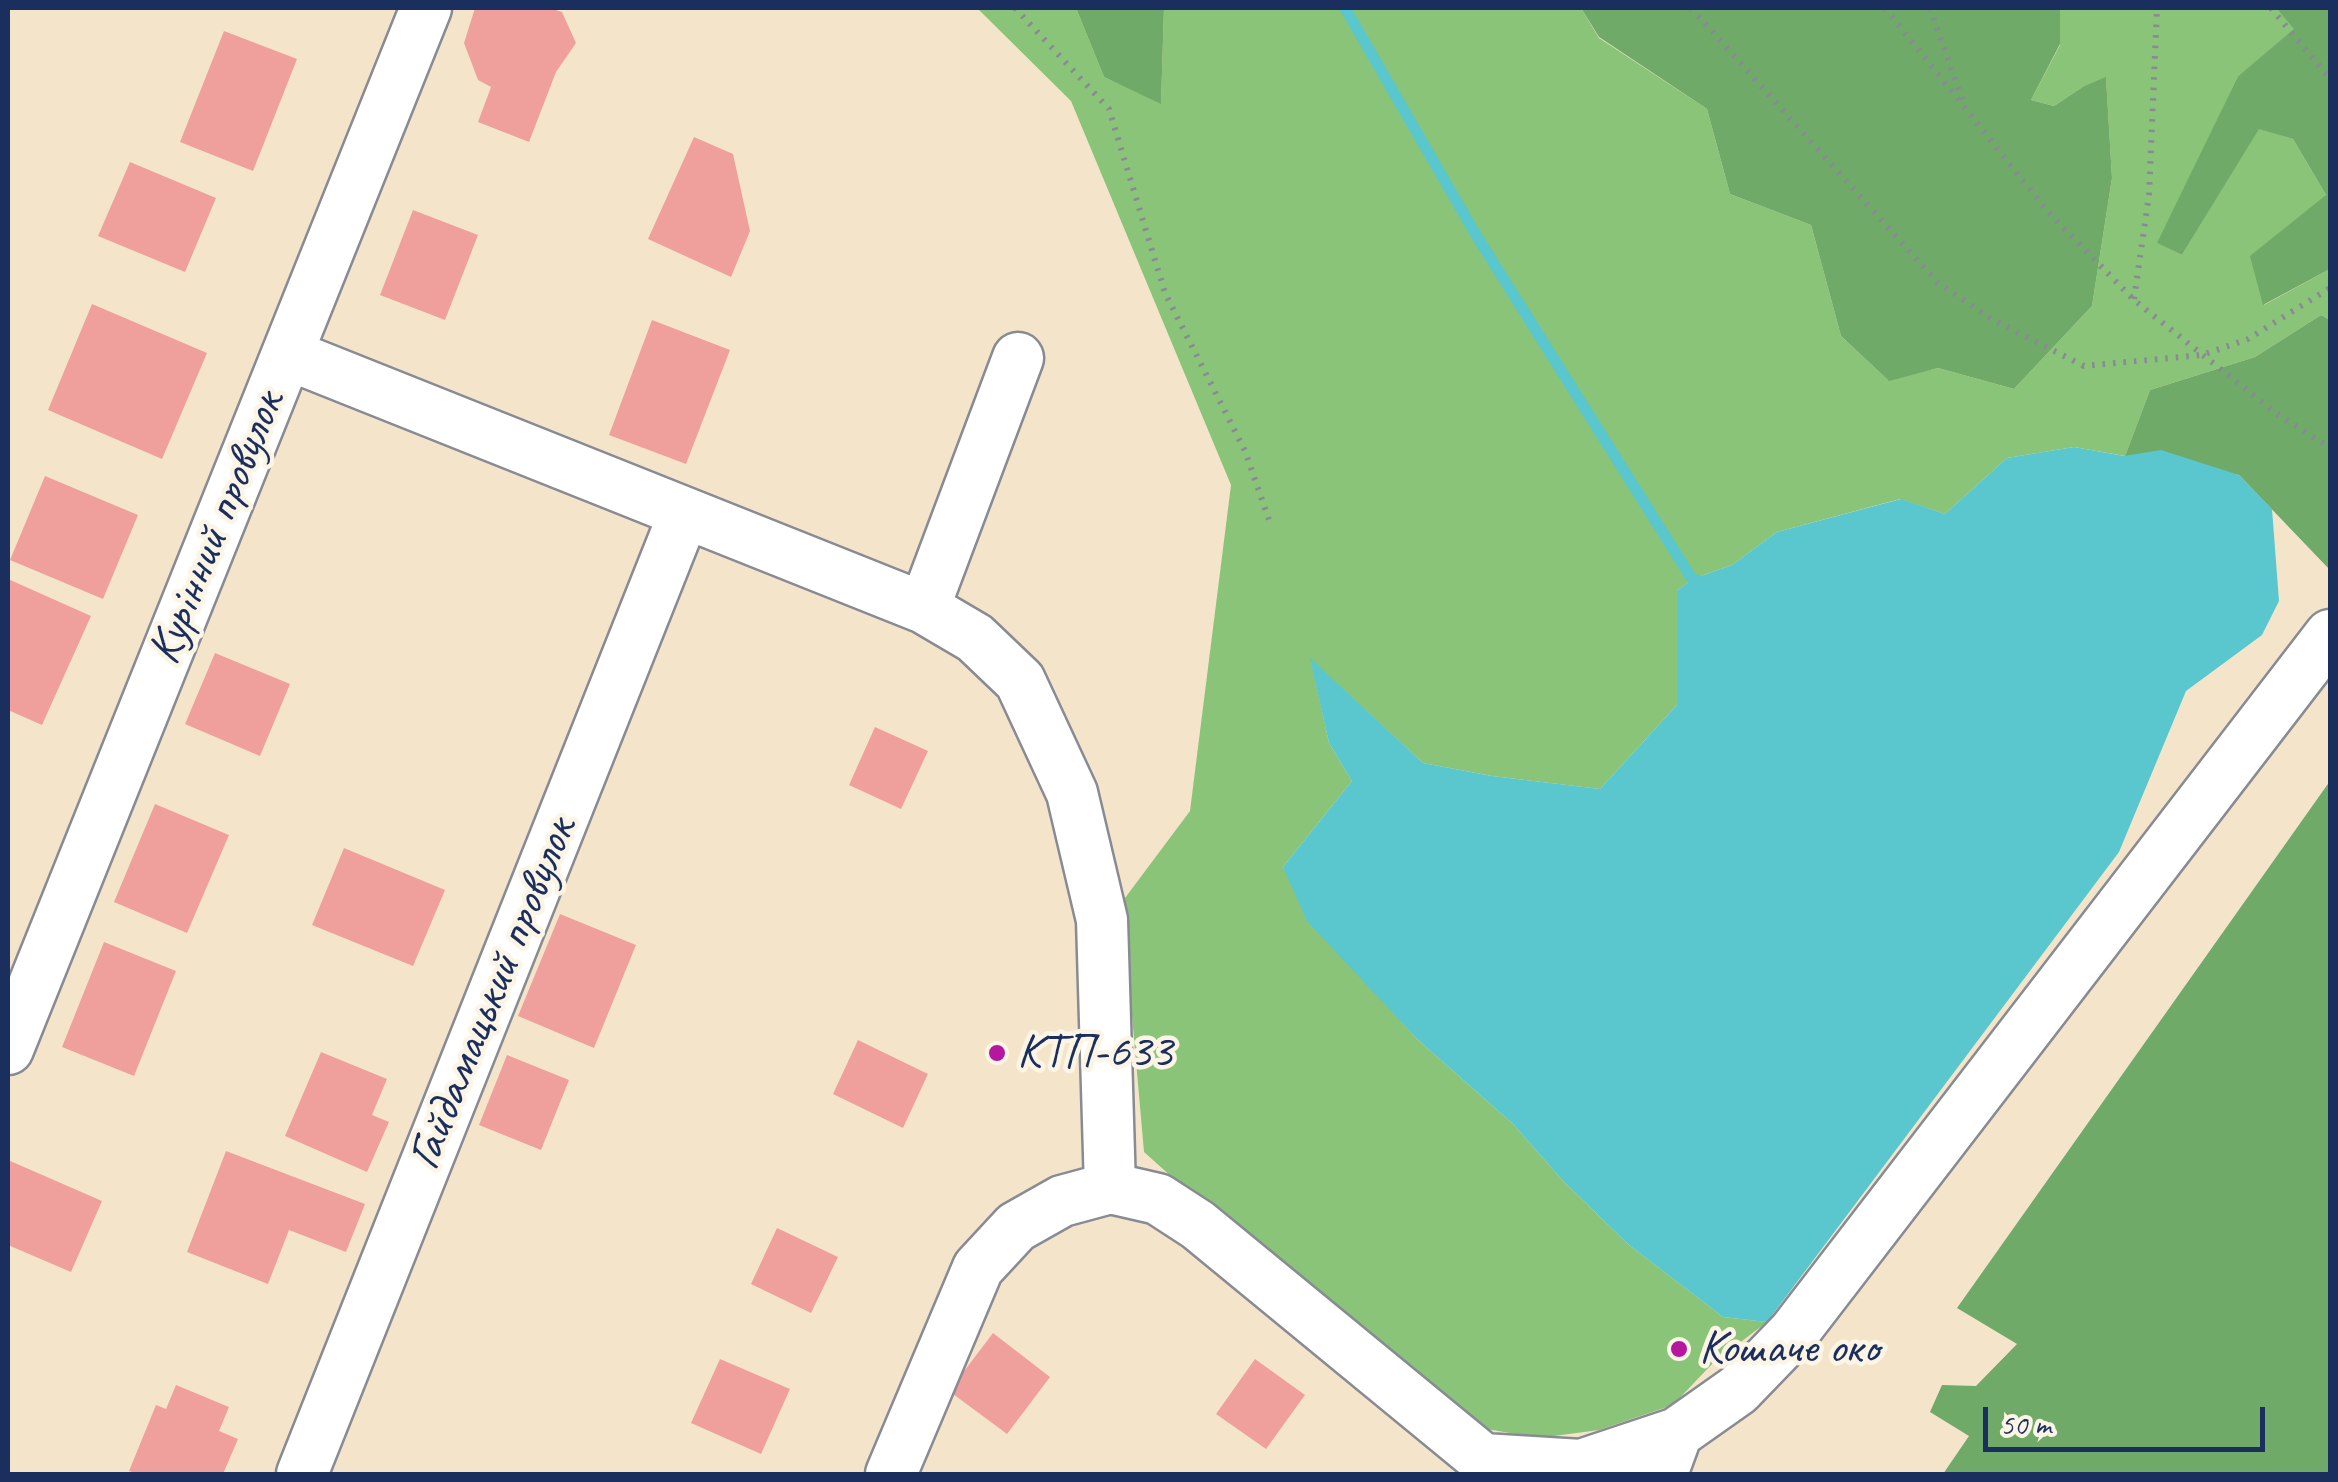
<!DOCTYPE html>
<html>
<head>
<meta charset="utf-8">
<style>
  body { margin:0 }
  #map { position:relative; width:2338px; height:1482px; overflow:hidden; background:#f4e5ca; font-family:Caveat,sans-serif }
  canvas { display:block }
  .frame { position:absolute; inset:0; border:10px solid #1b2f5e; pointer-events:none }
  .scale { position:absolute; left:1983px; top:1407px; width:282px; height:45px; box-sizing:border-box; border:5px solid #1b2f5e; border-top:0; padding-left:12px; font-size:30px; line-height:35px; white-space:nowrap; color:#1b2f5e; -webkit-text-stroke:8px #fcf5e5; paint-order:stroke }
</style>
</head>
<body>
<div id="map">
<canvas width="2338" height="1482"></canvas>
<div class="frame"></div>
<div class="scale">50 m</div>
</div>
<script>
const g = document.querySelector('canvas').getContext('2d');
g.lineJoin = 'round';
function fill(path, color) { g.fillStyle = color; g.fill(path, 'evenodd'); }
function trace(path, color, width, dash) { g.strokeStyle = color; g.lineWidth = width; g.lineCap = dash ? 'butt' : 'round'; g.setLineDash(dash || []); g.stroke(path); }
function drawText(font, color, halo, rows, align = 'center') {
  g.font = font + ' Caveat,sans-serif'; g.lineWidth = 9; g.setLineDash([]); g.textBaseline = 'middle'; g.strokeStyle = halo; g.fillStyle = color; for (const [text, x, y, turn = 0] of rows) {
    g.save(); g.translate(x, y); g.rotate((+turn || 0) * Math.PI / 180); g.textAlign = isNaN(turn) ? turn : align; if (halo) g.strokeText(text, 0, 0); g.fillText(text, 0, 0); g.restore();
  }
}
fill(new Path2D(`
  M977,8H1076L1104,77L1161,103L1164,8H1581L1599,38L1707,109L1730,194L1811,225L1841,336L1888,380L1938,368L2014,389L2092,306L2112,178L2106,78L2084,86L2054,106L2031,100L2060,45V8H2276L2295,29L2238,76L2158,243L2182,255L2259,128L2293,139L2326,195L2264,305L2330,269V320L2321,315L2255,357L2150,390L2125,456L2074,447L2007,458L1945,514L1900,499L1777,532L1732,565L1692,579L1677,591V705L1600,789L1492,776L1423,763L1311,660L1329,743L1352,781L1283,867L1379,997L1417,1039L1513,1124L1564,1182L1629,1245L1723,1317L1767,1322L1712,1364L1673,1405L1599,1430L1539,1438L1469,1426L1309,1300L1144,1152L1122,902L1190,811L1231,485L1071,101Z`), '#8ac478');
fill(new Path2D(`
  M1076,8H1164L1161,104L1104,77Z
  M1581,8H2060V44L2031,100L2054,106L2084,86L2106,77L2112,178L2092,306L2014,389L1938,368L1889,381L1841,336L1811,225L1730,194L1707,109L1599,37Z
  M2276,8H2330V269L2263,305L2250,256L2326,195L2293,139L2259,129L2182,255L2157,243L2238,76L2294,29Z
  M2321,315L2330,320V570L2239,475L2125,456L2150,390L2255,357Z
  M2330,781V1474H1943L1969,1436L1930,1412L1942,1385L1976,1386L2017,1344L1957,1308Z`), '#6faa68');
fill(new Path2D(`
  M2074,447L2124,456L2161,450L2239,475L2272,509L2279,601L2262,635L2186,691L2119,852L1767,1322L1723,1317L1629,1245L1564,1182L1513,1124L1417,1039L1307,921L1283,867L1352,781L1329,743L1310,658L1423,763L1492,776L1600,789L1677,705V591L1692,579L1732,565L1777,532L1901,499L1945,514L2007,458Z`), '#59c7cd');
trace(new Path2D(`
  M1345,8L1476,235L1692,579L1704,582`), '#59c7cd', 11);
fill(new Path2D(`
  M475,8H550L562,12L576,43L556,72L529,142L478,122L491,87L478,80L464,43Z
  M224,31L297,59L253,171L180,142Z
  M694,137L733,154L750,231L731,277L648,239Z
  M130,162L216,198L185,272L98,236Z
  M413,210L478,235L445,320L380,295Z
  M92,304L207,353L162,459L48,410Z
  M652,320L730,350L686,464L609,435Z
  M45,476L138,515L103,599L10,560Z
  M8,579L91,616L42,725L8,710Z
  M215,653L290,684L260,756L185,724Z
  M875,727L928,751L901,809L849,785Z
  M155,804L229,835L187,933L114,902Z
  M344,848L445,890L413,966L312,925Z
  M560,914L636,945L594,1048L518,1016Z
  M104,942L176,971L134,1076L62,1047Z
  M858,1040L928,1074L903,1128L833,1094Z
  M321,1052L387,1079L372,1115L389,1122L367,1172L285,1136Z
  M507,1055L569,1080L541,1150L479,1125Z
  M226,1151L365,1204L346,1252L289,1230L268,1284L187,1252Z
  M8,1160L102,1201L71,1272L8,1245Z
  M777,1228L838,1257L811,1313L751,1284Z
  M993,1333L1050,1377L1007,1434L949,1391Z
  M720,1359L790,1389L761,1454L691,1423Z
  M1255,1359L1305,1395L1266,1449L1216,1414Z
  M176,1385L229,1407L219,1431L238,1439L223,1474H138L129,1471L156,1405L166,1409Z`), '#f0a09c');
const minor = new Path2D(`
  M287,354L924,608L975,638L1020,681L1072,793L1102,920L1110,1188
  M924,608L1018,358
  M8,1049L426,8
  M1483,1459L1581,1465L1677,1433
  M302,1474L684,514
  M891,1474L978,1268L1016,1227L1062,1201L1110,1188L1158,1199L1198,1225L1501,1474
  M1662,1474L1677,1433L1738,1390L1794,1332L2330,635`);
trace(minor, '#888a94', 55);
trace(new Path2D(`
  M1015,8L1109,109L1165,293L1245,451L1269,520
  M1691,8L1937,282L1993,320L2084,366L2202,355L2248,339L2330,288
  M1885,8L2048,212L2134,300L2273,411L2330,448
  M1930,8L1964,105
  M2271,8L2330,79
  M2134,299L2149,195L2157,8`), '#888a94', 6, [2.5, 8]);
trace(minor, '#fff', 50);
for (const [x, y, r, color] of [
  [997,1053,10,"#b5179e"],
  [1679,1349,10,"#b5179e"]
]) { const dot = new Path2D(); dot.arc(x, y, r, 0, 2 * Math.PI); g.fillStyle = color; g.fill(dot); trace(dot, '#fcf5e5', 4); }
drawText('48px', '#1b2f5e', '#fcf5e5', [
  ["Курінний провулок",217,528,-68],
  ["Гайдамацький провулок",493,994,-68]
]);
drawText('48px', '#1b2f5e', '#fcf5e5', [
  ["КТП-633",1017,1053],
  ["Кошаче око",1699,1349]
], 'left');
</script>
</body>
</html>
